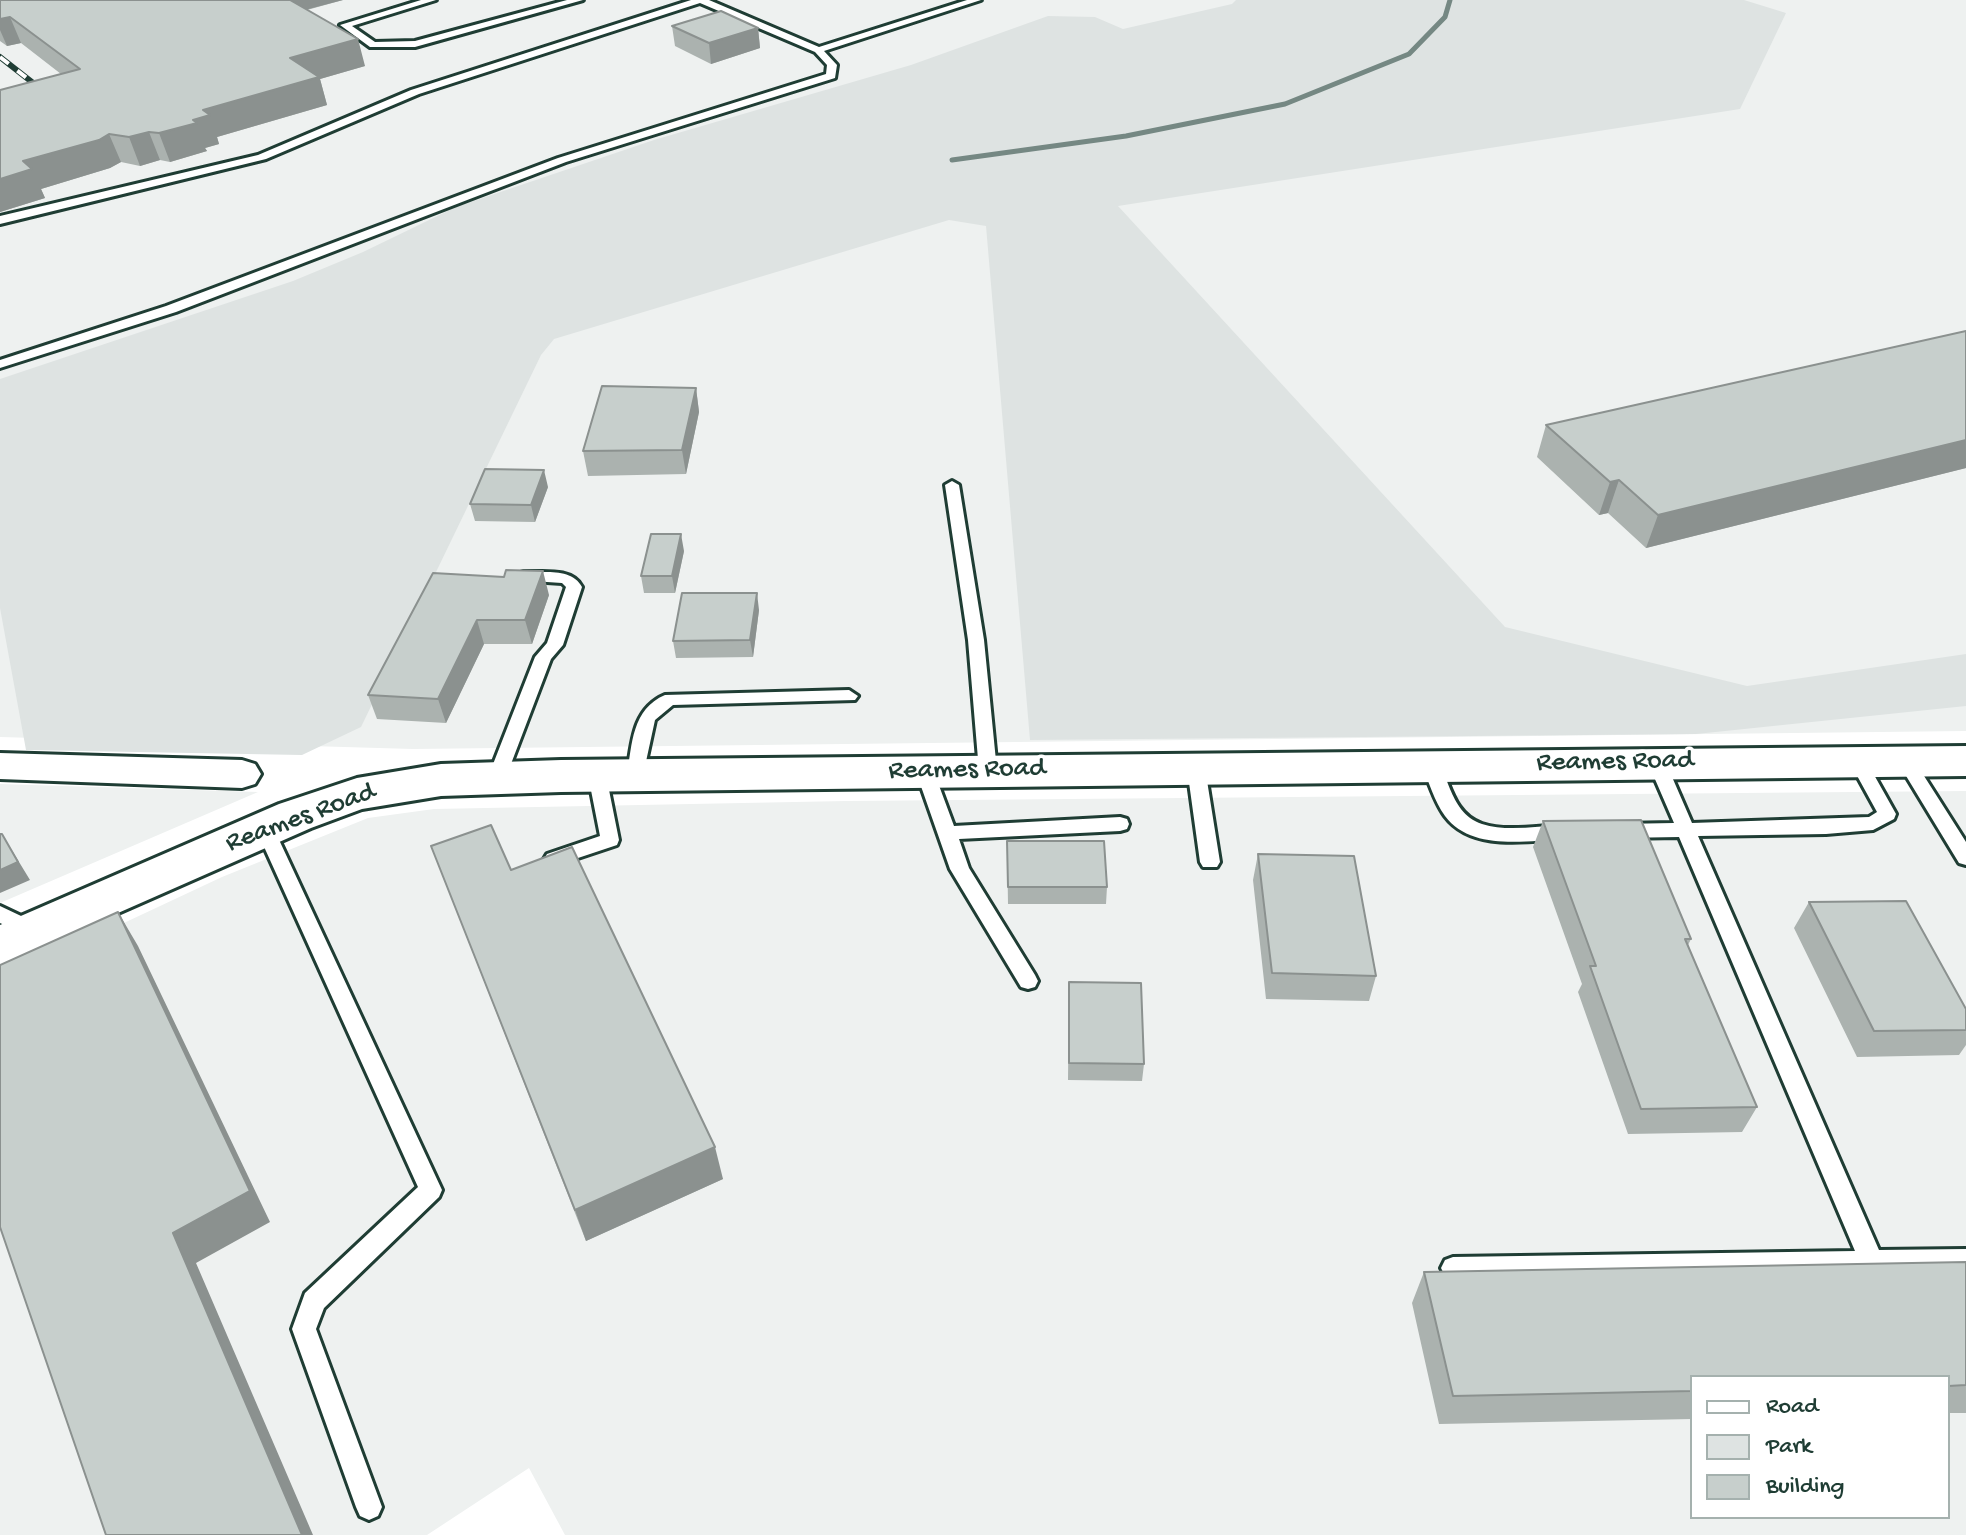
<!DOCTYPE html>
<html>
<head>
<meta charset="utf-8">
<style>
  body { margin:0 }
  #map { position:relative; width:1966px; height:1535px; overflow:hidden; background:#fff; font-family:"Gochi Hand",sans-serif }
  canvas { display:block }
  .legend { position:absolute; left:1690px; top:1375px; width:260px; height:144px; box-sizing:border-box; background:#fff; border:2px solid #a5b1ae; margin:0; padding:10px 14px; list-style:none; font-size:24px; color:#1f3d34 }
  .legend li { display:flex; align-items:center; gap:16px; height:40px }
  .legend b { width:40px; border:2px solid #a5b1ae }
</style>
</head>
<body>
<div id="map">
<canvas width="1966" height="1535"></canvas>
<ul class="legend">
<li><b style="height:10px;background:#fff"></b>Road</li>
<li><b style="height:22px;background:#dee3e2"></b>Park</li>
<li><b style="height:22px;background:#c7cfcc"></b>Building</li>
</ul>
</div>
<script>
const g = document.querySelector('canvas').getContext('2d');
g.lineJoin = 'round';
function fill(path, color) { g.fillStyle = color; g.fill(path, 'evenodd'); }
function trace(path, color, width, dash) { g.strokeStyle = color; g.lineWidth = width; g.lineCap = dash ? 'butt' : 'round'; g.setLineDash(dash || []); g.stroke(path); }
function drawText(font, color, halo, rows, align = 'center') {
  g.font = font + ' "Gochi Hand",sans-serif'; g.lineWidth = 7; g.setLineDash([]); g.textBaseline = 'middle'; g.strokeStyle = halo; g.fillStyle = color; for (const [text, x, y, turn = 0] of rows) {
    g.save(); g.translate(x, y); g.rotate((+turn || 0) * Math.PI / 180); g.textAlign = isNaN(turn) ? turn : align; if (halo) g.strokeText(text, 0, 0); g.fillText(text, 0, 0); g.restore();
  }
}
fill(new Path2D(`
  M0,0H1966V731L413,749L0,737Z
  M0,784L258,792L0,903Z
  M1966,791V1535H565L529,1468L427,1535H0V981L222,877L368,818L434,809L846,801ZM1692,1377H1948V1517H1692Z`), '#eef1f0');
fill(new Path2D(`
  M1236,0H1744L1786,13L1740,109L1118,206L1505,627L1747,686L1966,654V706L1696,734L1030,740L986,226L949,220L554,339L541,355L361,727L302,755L26,750L0,608V379L293,281L363,252L456,207L654,140L911,65L1048,16L1095,17L1123,29L1232,4Z`), '#dee3e2');
trace(new Path2D(`
  M952,160L1126,136L1285,104L1409,54L1445,17L1450,0`), '#758883', 5);
const service = new Path2D(`
  M421,0H436L352,26L375,42L415,41L567,0H583L415,47H370L340,25Z
  M691,0H709L819,47L967,0H981L824,51L837,65L835,78L566,162L176,312L0,368V360L166,306L558,158L826,74L827,65L815,52L700,3L419,94L266,159L0,224V216L258,155L411,90Z
  M952,481L959,485L984,640L997,771L988,777L979,771L968,640L945,485Z
  M523,572C542,573 572,567 582,587L563,645L551,659L506,777L497,783L488,777L535,657L547,643L566,587L562,583L517,580L515,577L517,574Z
  M849,690L858,696L855,700L673,705L655,720L642,780H630L627,775C632,744 632,709 665,695Z
  M1858,755L1864,757L1896,814L1894,819L1873,830L1826,834L1698,836L1879,1250L1966,1249V1271L1453,1279L1445,1276L1441,1268L1445,1260L1453,1257L1855,1251L1679,837L1620,838L1613,836L1611,831L1613,826L1620,824L1674,823L1648,763L1657,757L1666,763L1692,823L1869,817L1877,812L1849,761Z
  M1906,755L1912,757L1966,842V865L1959,863L1897,761Z
  M1431,759C1450,764 1446,812 1482,824C1507,832 1537,826 1563,825L1570,827L1572,832L1570,837L1563,839C1525,841 1471,851 1445,816C1434,801 1429,782 1422,765Z
  M1196,762L1205,768L1220,862L1217,867H1203L1200,862L1187,768Z
  M925,766L934,772L954,826L1120,817L1127,819L1129,824L1127,829L1120,831L959,839L969,868L1035,975L1038,981L1035,987L1028,989L1021,987L950,869L916,772Z
  M597,769L606,775L619,840L617,845L554,866L547,864L544,859L547,854L600,836L588,775Z
  M265,822L272,824L274,829L442,1190L439,1197L324,1308L316,1329L382,1507L378,1516L369,1520L360,1516L356,1507L292,1329L305,1293L418,1187L256,829L258,824Z
  M0,906L38,924L41,929L38,934L31,937L0,923Z`);
const minor = new Path2D(`
  M0,753L242,760L255,764L261,774L255,784L242,788L0,779Z`);
const secondary = new Path2D(`
  M1966,746V776L561,792L441,796L362,809L311,828L0,965V925L279,804L357,778L441,764L561,760Z`);
trace(service, '#1f3d34', 6);
trace(minor, '#1f3d34', 6);
trace(secondary, '#1f3d34', 6);
fill(service, '#fff');
fill(minor, '#fff');
fill(secondary, '#fff');
const rail = new Path2D(`
  M0,57L37,86`);
trace(rail, '#1f3d34', 6);
trace(rail, '#fff', 4, [11]);
fill(new Path2D(`
  M0,0H343L307,10L365,66L320,79L327,105L217,137L219,144L205,148L207,151L170,162L160,160L140,166L121,162L110,168L41,189L45,198L0,212V90L61,74L21,43L7,46L0,41Z
  M672,26L758,28L760,48L711,64L675,46Z
  M1966,331V468L1646,548L1608,513L1599,515L1537,457L1546,425Z
  M696,388L699,412L686,474L588,476L583,451Z
  M548,487L535,522L475,521L470,504Z
  M684,551L675,593H644L641,576Z
  M504,577L549,595L532,644H484L446,723L377,719L368,695Z
  M759,610L753,657L676,658L673,641Z
  M1543,821L1691,939L1688,945L1757,1107L1742,1132L1628,1134L1578,992L1582,984L1533,847Z
  M1007,841L1107,887L1106,904H1008Z
  M431,846L511,870L723,1179L586,1241Z
  M1258,854L1376,976L1369,1001L1266,999L1253,880Z
  M1809,902L1966,1009V1045L1959,1055L1857,1057L1794,928Z
  M1069,982L1144,1064L1142,1081L1068,1080Z
  M1966,1262V1413H1948V1377H1692V1419L1439,1424L1412,1303L1424,1272Z`), '#abb2af');
fill(new Path2D(`
  M277,0H343L282,16Z
  M10,17L21,43L7,46L0,30V19Z
  M758,28L760,48L711,64L709,43Z
  M358,39L365,66L320,79L327,105L217,137L219,144L205,148L207,151L170,162L159,133L193,120L203,110L290,58Z
  M149,132L160,160L140,166L129,137Z
  M109,134L121,162L110,168L41,189L45,198L0,212V179L23,161Z
  M696,388L699,412L686,474L682,450Z
  M1966,440V468L1646,548L1658,515Z
  M544,470L548,487L535,522L531,505Z
  M1619,480L1608,513L1599,515L1610,482Z
  M681,534L684,551L675,593L672,576Z
  M543,571L549,595L532,644L525,620Z
  M757,593L759,610L753,657L750,640Z
  M477,620L484,644L446,723L438,699Z
  M2,834L30,880L0,893V870Z
  M118,912L138,946L270,1222L196,1263L313,1535H302L173,1233Z
  M715,1147L723,1179L586,1241L575,1210Z`), '#8b918f');
const building = new Path2D(`
  M0,0H290L358,39L290,58L319,77L203,110L210,115L193,120L197,123L159,133L149,132L129,137L109,134L99,140L23,161L32,169L0,179V90L80,69L10,17L0,19Z
  M721,11L758,28L709,43L672,26Z
  M1966,331V440L1658,515L1619,480L1610,482L1546,425Z
  M602,386L696,388L682,450L583,451Z
  M485,469L544,470L531,505L470,504Z
  M651,534H681L672,576H641Z
  M506,570L543,571L525,620H477L438,699L368,695L433,573L504,577Z
  M682,593H757L750,640L673,641Z
  M1641,820L1691,939H1685L1757,1107L1641,1109L1590,966H1596L1543,821Z
  M491,825L511,870L572,847L715,1147L575,1210L431,846Z
  M0,834H2L18,862L0,870Z
  M1007,841H1104L1107,887H1008Z
  M1258,854L1354,856L1376,976L1272,973Z
  M1906,901L1966,1009V1030L1874,1031L1809,902Z
  M118,912L250,1191L173,1233L302,1535H106L0,1227V965Z
  M1069,982L1141,983L1144,1064L1069,1063Z
  M1966,1262V1385L1948,1386V1377H1692V1391L1453,1396L1424,1272Z`);
fill(building, '#c7cfcc');
trace(building, '#8b918f', 2);
drawText('28px', '#1f3d34', '#fff', [
  ["Reames Road",1615,763,-1],
  ["Reames Road",967,771,-1],
  ["Reames Road",301,819,-20]
]);
</script>
</body>
</html>
